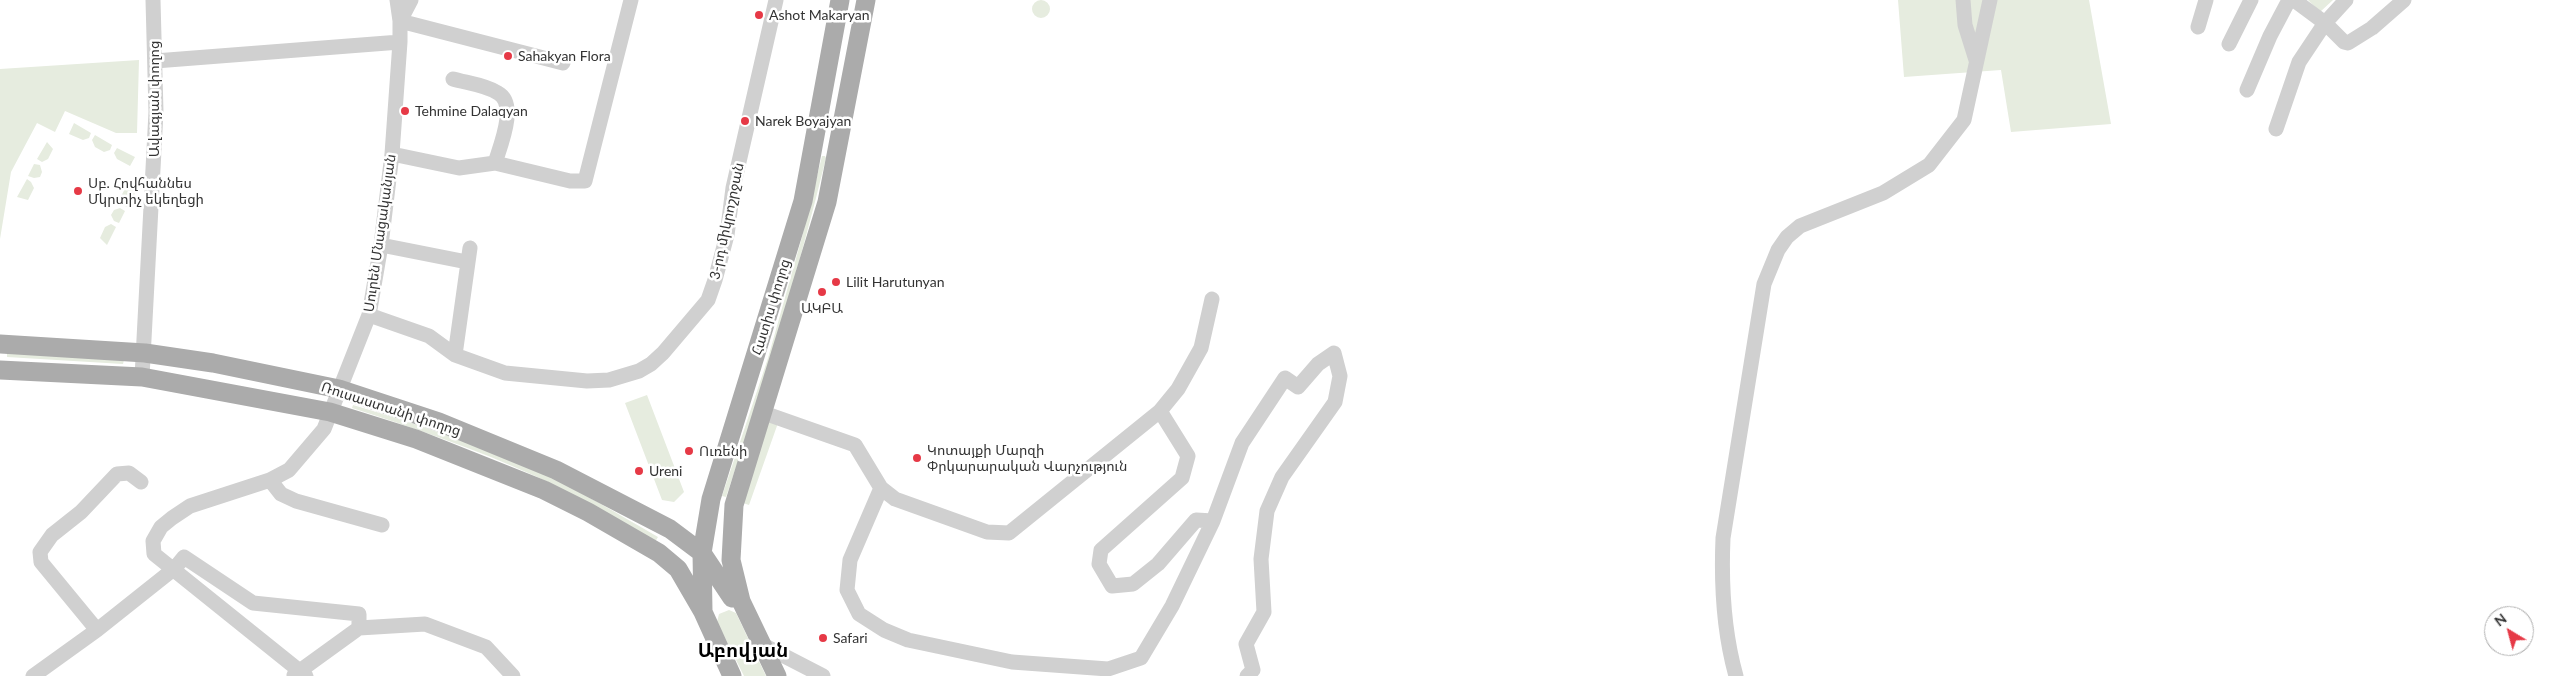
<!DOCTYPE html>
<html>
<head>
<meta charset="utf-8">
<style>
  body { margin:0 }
  #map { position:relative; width:2554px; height:676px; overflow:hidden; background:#fff; font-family:Lato,sans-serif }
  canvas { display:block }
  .north { position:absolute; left:2484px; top:606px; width:50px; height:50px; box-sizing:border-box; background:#fff; border:1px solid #adadad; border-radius:50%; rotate:323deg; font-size:14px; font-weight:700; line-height:20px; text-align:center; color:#333 }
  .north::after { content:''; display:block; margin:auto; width:18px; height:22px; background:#e63946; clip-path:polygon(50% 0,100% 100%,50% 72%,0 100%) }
</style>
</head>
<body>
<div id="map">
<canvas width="2554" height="676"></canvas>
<div class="north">N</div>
</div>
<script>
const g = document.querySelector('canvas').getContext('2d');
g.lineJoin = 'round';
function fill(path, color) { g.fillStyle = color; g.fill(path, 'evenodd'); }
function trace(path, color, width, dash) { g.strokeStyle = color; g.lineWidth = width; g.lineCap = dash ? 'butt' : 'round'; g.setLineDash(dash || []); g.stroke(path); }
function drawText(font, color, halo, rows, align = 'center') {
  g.font = font + ' Lato,"Noto Sans Armenian",sans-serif'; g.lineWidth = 5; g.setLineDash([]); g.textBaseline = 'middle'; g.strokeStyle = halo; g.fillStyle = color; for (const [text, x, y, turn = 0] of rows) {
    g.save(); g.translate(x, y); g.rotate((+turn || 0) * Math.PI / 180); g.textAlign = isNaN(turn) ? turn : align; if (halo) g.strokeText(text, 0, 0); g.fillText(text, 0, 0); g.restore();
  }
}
fill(new Path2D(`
  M1032 9a9 9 0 1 1 18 0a9 9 0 1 1-18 0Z
  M1898,0H2089L2111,124L2011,132L2001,70L1904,77Z
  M2308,0H2333L2320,12Z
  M139,60L137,133H116L65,111L55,132L37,123L11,172L0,239V69Z
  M74,123L91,133L89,138L83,140L69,134Z
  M95,135L112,145L110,150L104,152L95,147L92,140Z
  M47,142L53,149L48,159L42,162L37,159Z
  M117,148L135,157L130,166L117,159L114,153Z
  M822,156H825L826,158C798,273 764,385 726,497L722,496L768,358L802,237Z
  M34,164L40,165L42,172L40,177L34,178L28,176Z
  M27,179L31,182L34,188L28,200L17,197Z
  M130,186L137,190L127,207L122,205L120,198L126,187Z
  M120,208L125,211L119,223L114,221L111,215L114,210Z
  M111,224L116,227L107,245L100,238L105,227Z
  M7,352L124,360L123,364L7,357Z
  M647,395L684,492L674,502L662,500L625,403Z
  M353,405C416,423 478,445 537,471C579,490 618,514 658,537L655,542C616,518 577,495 535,476C476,449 414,428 352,408Z
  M768,420L778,423L749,505L740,502Z
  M729,610L736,613L766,676H744L717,622L719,614Z`), '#e6ecdf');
trace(new Path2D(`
  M411,0L400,21L563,63
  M1963,0L1965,25L1976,60
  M2294,0L2325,23L2346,0
  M2198,27L2206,0
  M2229,44L2251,0
  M155,61L400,42
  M2247,90L2270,36L2289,0
  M2276,129L2299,62L2325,23L2344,42L2348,43L2372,28L2404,0
  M392,154L459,168L495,163C500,146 518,104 498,93C486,85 467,83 453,79
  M495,163L570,181H585L631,0
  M381,245L467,262
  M369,315L429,336L455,355L505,373L587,381L609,380L639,371L651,364L663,353L708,300L715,280L727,235L733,188L776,0
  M455,355L470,248
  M142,377L156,112L153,0
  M1160,411L1188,456L1182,478L1101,550L1099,564L1112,586L1133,584L1158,564L1196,520L1213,521
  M764,413L855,445L881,488L895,499L987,532L1009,533L1160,411L1178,389L1201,348L1212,299
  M270,480L281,494L296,501L382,525
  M881,488L850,560L847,590L859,614L884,630L908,640L1012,662L1108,669L1141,658L1172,606L1213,521L1242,443L1285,378L1298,387L1318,364L1334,353L1340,376L1335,402L1282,477L1267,511L1261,559L1264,612L1246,644L1253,670L1247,676
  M97,630L41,562L40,552L52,535L81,512L117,474L129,473L141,482
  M763,645L823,676
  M294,675L359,628L425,624L486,647L513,676
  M33,676L97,630L175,568L184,557L253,603L359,614V628
  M306,676L154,554L153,541L161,527L172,518L190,506L270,480L289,470L324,429L369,315L381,245L392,154L400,42V21L397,0
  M1736,676C1723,630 1721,585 1723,538L1764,284L1778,250L1787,237L1800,226L1883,193L1929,165L1964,120L1990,0`), '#d0d0d0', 15);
trace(new Path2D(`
  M0,344L145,353L213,363L339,389L439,422L556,470L670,529L702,553L732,598
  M0,370L142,377L330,412L416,439L544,490L588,512L659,553L678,569L703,612L732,676
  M703,611L702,553L711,499L803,201L840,0
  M777,676L741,601L731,560L734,505L827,202L866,0`), '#ababab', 19);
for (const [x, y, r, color] of [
  [759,15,5,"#e63946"],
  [508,56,5,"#e63946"],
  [405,111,5,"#e63946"],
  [745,121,5,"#e63946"],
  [78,191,5,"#e63946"],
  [836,282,5,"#e63946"],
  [822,292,5,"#e63946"],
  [689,451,5,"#e63946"],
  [917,458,5,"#e63946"],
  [639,471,5,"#e63946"],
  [823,638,5,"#e63946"]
]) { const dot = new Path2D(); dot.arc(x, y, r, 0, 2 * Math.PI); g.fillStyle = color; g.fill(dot); trace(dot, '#fff', 2); }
drawText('14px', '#333', '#fff', [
  ["Ashot Makaryan",769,15],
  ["Sahakyan Flora",518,56],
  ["Tehmine Dalaqyan",415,111],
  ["Narek Boyajyan",755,121],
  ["Սբ. Հովհաննես",88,183],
  ["Մկրտիչ եկեղեցի",88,199],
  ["Lilit Harutunyan",846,282],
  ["ԱԿԲԱ",822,308,"center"],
  ["Կոտայքի Մարզի",927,450],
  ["Փրկարարական Վարչություն",927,466],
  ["Ուռենի",699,451],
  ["Ureni",649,471],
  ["Safari",833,638]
], 'left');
drawText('14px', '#333', '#fff', [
  ["Ավագյան փողոց",154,99,-90],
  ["3-րդ միկրոշրջան",727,221,-78],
  ["Սուրեն Մնացականյան",380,233,-82],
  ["Հատիս փողոց",771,307,-73],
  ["Ռուսաստանի փողոց",391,409,18]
]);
drawText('bold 19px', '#000', '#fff', [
  ["Աբովյան",743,651]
]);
</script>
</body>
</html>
